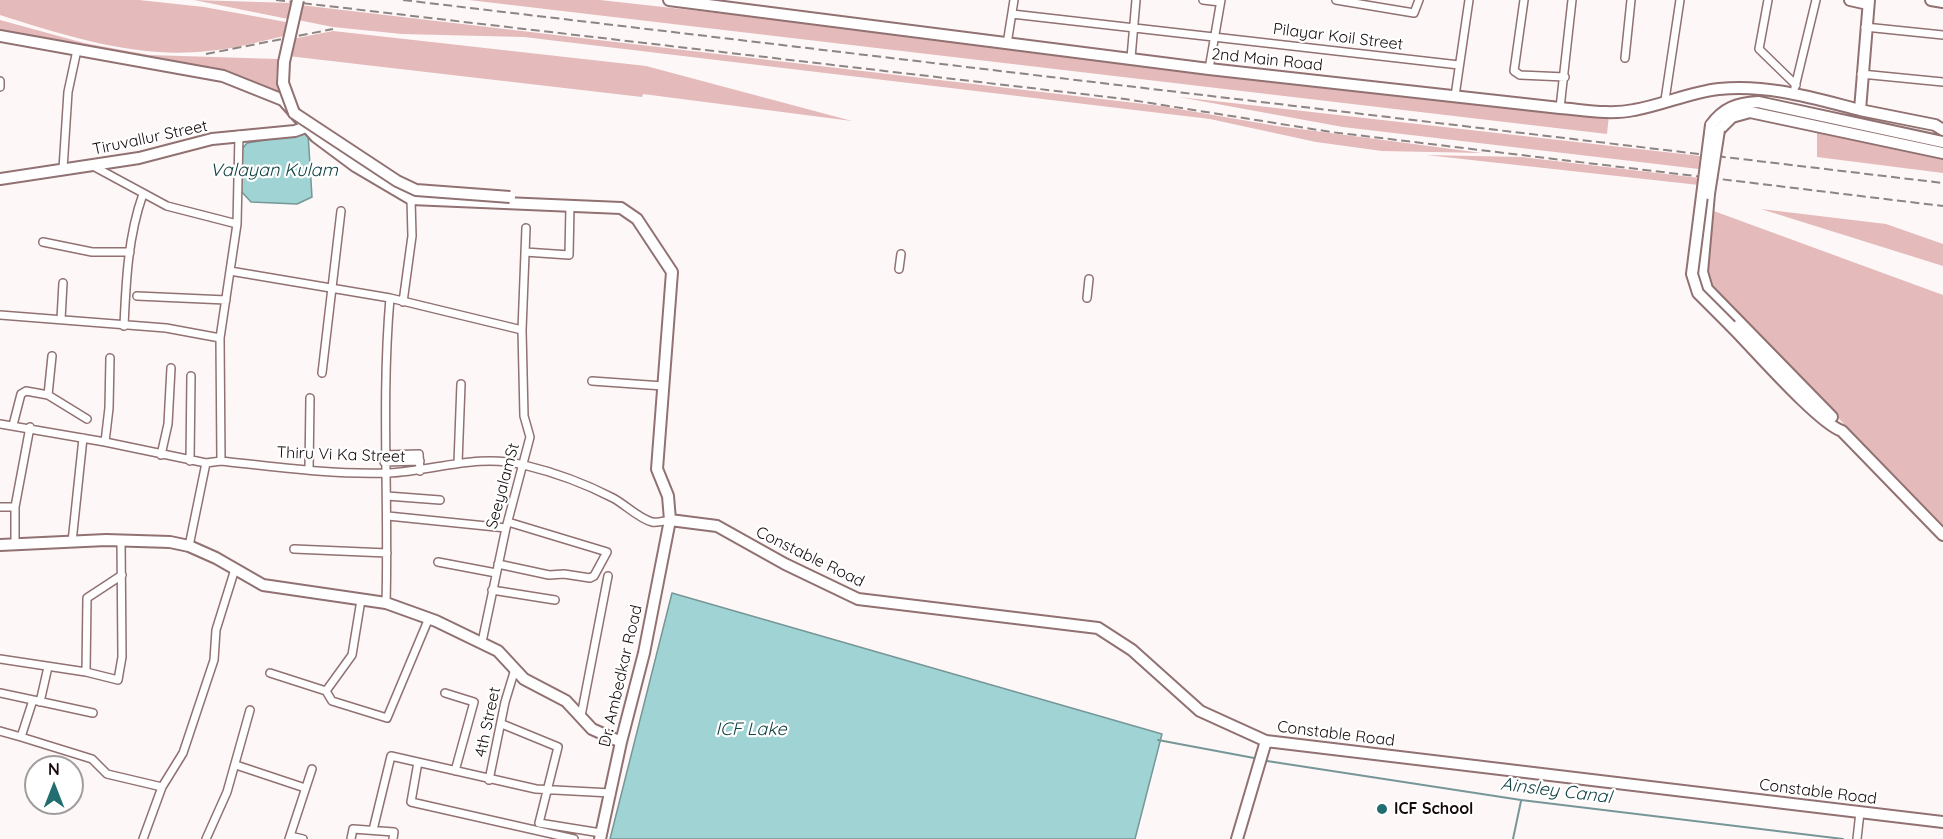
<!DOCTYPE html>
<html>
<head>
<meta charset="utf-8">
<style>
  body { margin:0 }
  #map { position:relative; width:1943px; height:839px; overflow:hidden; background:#fef7f7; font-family:Quicksand,sans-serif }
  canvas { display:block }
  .north { position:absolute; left:24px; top:755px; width:60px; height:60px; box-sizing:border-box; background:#fff; border:2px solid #a19d9d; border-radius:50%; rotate:0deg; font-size:16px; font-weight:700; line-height:24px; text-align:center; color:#15090a }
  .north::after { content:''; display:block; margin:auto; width:21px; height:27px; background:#216d6f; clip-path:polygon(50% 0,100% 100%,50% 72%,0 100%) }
</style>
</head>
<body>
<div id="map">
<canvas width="1943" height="839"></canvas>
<div class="north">N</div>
</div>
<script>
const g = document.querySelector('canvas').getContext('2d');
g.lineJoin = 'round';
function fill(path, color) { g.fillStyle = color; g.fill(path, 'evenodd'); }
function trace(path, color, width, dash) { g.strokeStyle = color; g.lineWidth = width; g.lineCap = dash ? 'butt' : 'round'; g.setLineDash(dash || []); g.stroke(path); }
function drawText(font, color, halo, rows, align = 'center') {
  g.font = font + ' Quicksand,sans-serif'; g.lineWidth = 4.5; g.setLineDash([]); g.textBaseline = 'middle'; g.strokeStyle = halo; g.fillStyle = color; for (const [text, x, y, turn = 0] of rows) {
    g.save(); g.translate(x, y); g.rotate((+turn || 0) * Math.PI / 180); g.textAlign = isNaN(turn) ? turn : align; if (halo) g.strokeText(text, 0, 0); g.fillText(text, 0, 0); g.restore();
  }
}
fill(new Path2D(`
  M0,0H139L204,7L286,22L284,36C259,42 233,49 208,51C137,59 66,36 0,15Z
  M194,0L291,3L288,19Z
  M469,0H600L916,35L1077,58L1609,115L1607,134Z
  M300,5L1161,106L1277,126L1482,153L1382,151L1316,142L1210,119L524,37L402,34L333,27L298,20Z
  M0,20L84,43L149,55L278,59L276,79L281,95L223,75L0,33Z
  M333,31L646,66L852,121L643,94L642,97L288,56L292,39Z
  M1179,97L1700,156L1699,169L1343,127Z
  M1817,132L1943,158V173L1817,157Z
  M1426,155L1521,157L1700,178L1699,185Z
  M1761,209L1886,224L1943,244V266Z
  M1711,210L1943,295V526L1711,287L1707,275Z`), '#e4babb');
const water = new Path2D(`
  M308,133L312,197L297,204L251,202L241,191L242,149L247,143Z
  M672,593L1162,734L1135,839H610Z`);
fill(water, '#a0d3d4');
trace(water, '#769697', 1.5);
trace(new Path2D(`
  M1158,740L1254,758
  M1267,761L1521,800L1843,839
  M1513,839L1521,801`), '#769697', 2);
const street = new Path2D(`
  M1203,0L1220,2
  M1336,0L1414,13L1419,0
  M1524,0L1514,71L1520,75L1565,77
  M1768,0L1759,49L1796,85
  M1012,14L1459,65
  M1865,27L1943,35
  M1007,44L1014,0
  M1131,58L1136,0
  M1625,58L1631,0
  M1209,69L1221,0
  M1861,74L1943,82
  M0,81V87
  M1795,87L1816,0
  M1455,96L1469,0
  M1665,100L1680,0
  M1560,108L1572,0
  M93,166L167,206L237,224
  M63,169L68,92L77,50
  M43,242L92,252H130
  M525,252L569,255L570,206
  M899,269L901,254
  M230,271L390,298L522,330
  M137,296L226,300
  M1087,298L1089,279
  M403,302L412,236L411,199
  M0,315L166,328L220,338
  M61,319L63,283
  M124,326C126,281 128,236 143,194
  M322,373L341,211
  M592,381L663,386
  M48,395L52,356
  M0,424L105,442L206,463L221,461C276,467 333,475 389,473C434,471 478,453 524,465C553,472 586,484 613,498C626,505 638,518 652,522C657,523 664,521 670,520
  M13,425L21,394L26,391L48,395L87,419
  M105,442L109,408L110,358
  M161,455L168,424L171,368
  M384,455L419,454L420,471
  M190,461L191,376
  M221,461L220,338L237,224L239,135
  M384,462L420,461
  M458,463L461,384
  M309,470L310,398
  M387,496L440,500
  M0,507H15
  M388,516L506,528
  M72,542L83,438
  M15,544V507L30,427
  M189,546L206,463
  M294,549L387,553
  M438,562L496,573
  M498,564L549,575L564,574L590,578L594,576L607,552L508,522
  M492,590L555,600
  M386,603C389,501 381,401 390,298
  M482,642L506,528L530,437L524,416L522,330L526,228
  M0,659L86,672L118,680L122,657L121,540
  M86,672L87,598L122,575
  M270,673L326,691L352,655L361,600
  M326,691L332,701L387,718L429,618
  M0,693L33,700L21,737L92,759L107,774L162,787
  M445,693L474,702L455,771
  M33,700L93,713
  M40,702L48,667
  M581,716L608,576
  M502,724L558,747L539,823L601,833
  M0,731L21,737
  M418,762L411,802L574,839
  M236,765L305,788
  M489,780L505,702L515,669
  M373,830L391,756L536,789L611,793
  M290,836L303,839
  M143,839L162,787L183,753L214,660L216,630L235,569
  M206,839L227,792L250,710
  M289,839L312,769
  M351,839L353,829L394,832L393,839
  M1857,839L1860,812`);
const secondary = new Path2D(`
  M669,0L1209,69L1560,108C1584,110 1610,115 1634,110C1663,105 1690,92 1719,89C1768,84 1813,98 1860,110
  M1850,0L1868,4
  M1869,0L1860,110L1935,125L1943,130
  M1931,0L1943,2
  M0,36L223,76L283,100L316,137L355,166L411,199L621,208L637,219L672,272L657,469L668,496L670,520L644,653L621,742L600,839
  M1711,125C1723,108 1737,103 1758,102L1943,142
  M1719,130L1732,117L1750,112L1943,153
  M0,179L139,158L212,139L295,131L306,127
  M1709,194L1702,272L1707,289L1832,417
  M1731,326C1753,348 1818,423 1842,431L1943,535
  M670,520L717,526L785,564L858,599L1098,628L1132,650L1200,711L1266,741L1943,822
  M0,545L106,540L170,542L189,546L216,558L263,585L386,603L436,621L498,651L524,679L566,701L592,729L621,742
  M1237,839L1266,741`);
trace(street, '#917171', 10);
trace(secondary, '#917171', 14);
trace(street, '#fff', 7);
trace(secondary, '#fff', 10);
trace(new Path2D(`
  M276,0L1125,99L1331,132L1943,206
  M403,0L1943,183
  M206,54L333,29`), '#8d8484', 2, [9, 4.5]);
const secondaryBridge = new Path2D(`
  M298,0L284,62L283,83L294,113L397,181L416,190L510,197
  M1711,125L1692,274L1698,293L1731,326
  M1709,194L1719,130`);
trace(secondaryBridge, '#917171', 14, []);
trace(secondaryBridge, '#fff', 10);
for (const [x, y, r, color] of [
  [1382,809,6,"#216d6f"]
]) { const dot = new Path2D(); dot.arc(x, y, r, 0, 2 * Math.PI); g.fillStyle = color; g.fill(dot); trace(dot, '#fff', 2); }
drawText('16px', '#15090a', '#fff', [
  ["Pilayar Koil Street",1338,37,7],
  ["2nd Main Road",1267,60,6],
  ["Tiruvallur Street",150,138,-12],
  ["Thiru Vi Ka Street",341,455,2],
  ["SeeyalamSt",503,486,-75],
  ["Constable Road",810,557,26],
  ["Dr. Ambedkar Road",621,676,-77],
  ["4th Street",488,722,-78],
  ["Constable Road",1336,734,7],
  ["Constable Road",1818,792,7]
]);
drawText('bold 16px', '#15090a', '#fff', [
  ["ICF School",1394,809]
], 'left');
drawText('italic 18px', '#114142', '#fff', [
  ["Valayan Kulam",274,171],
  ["ICF Lake",751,730],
  ["Ainsley Canal",1556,791,7]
]);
</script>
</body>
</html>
